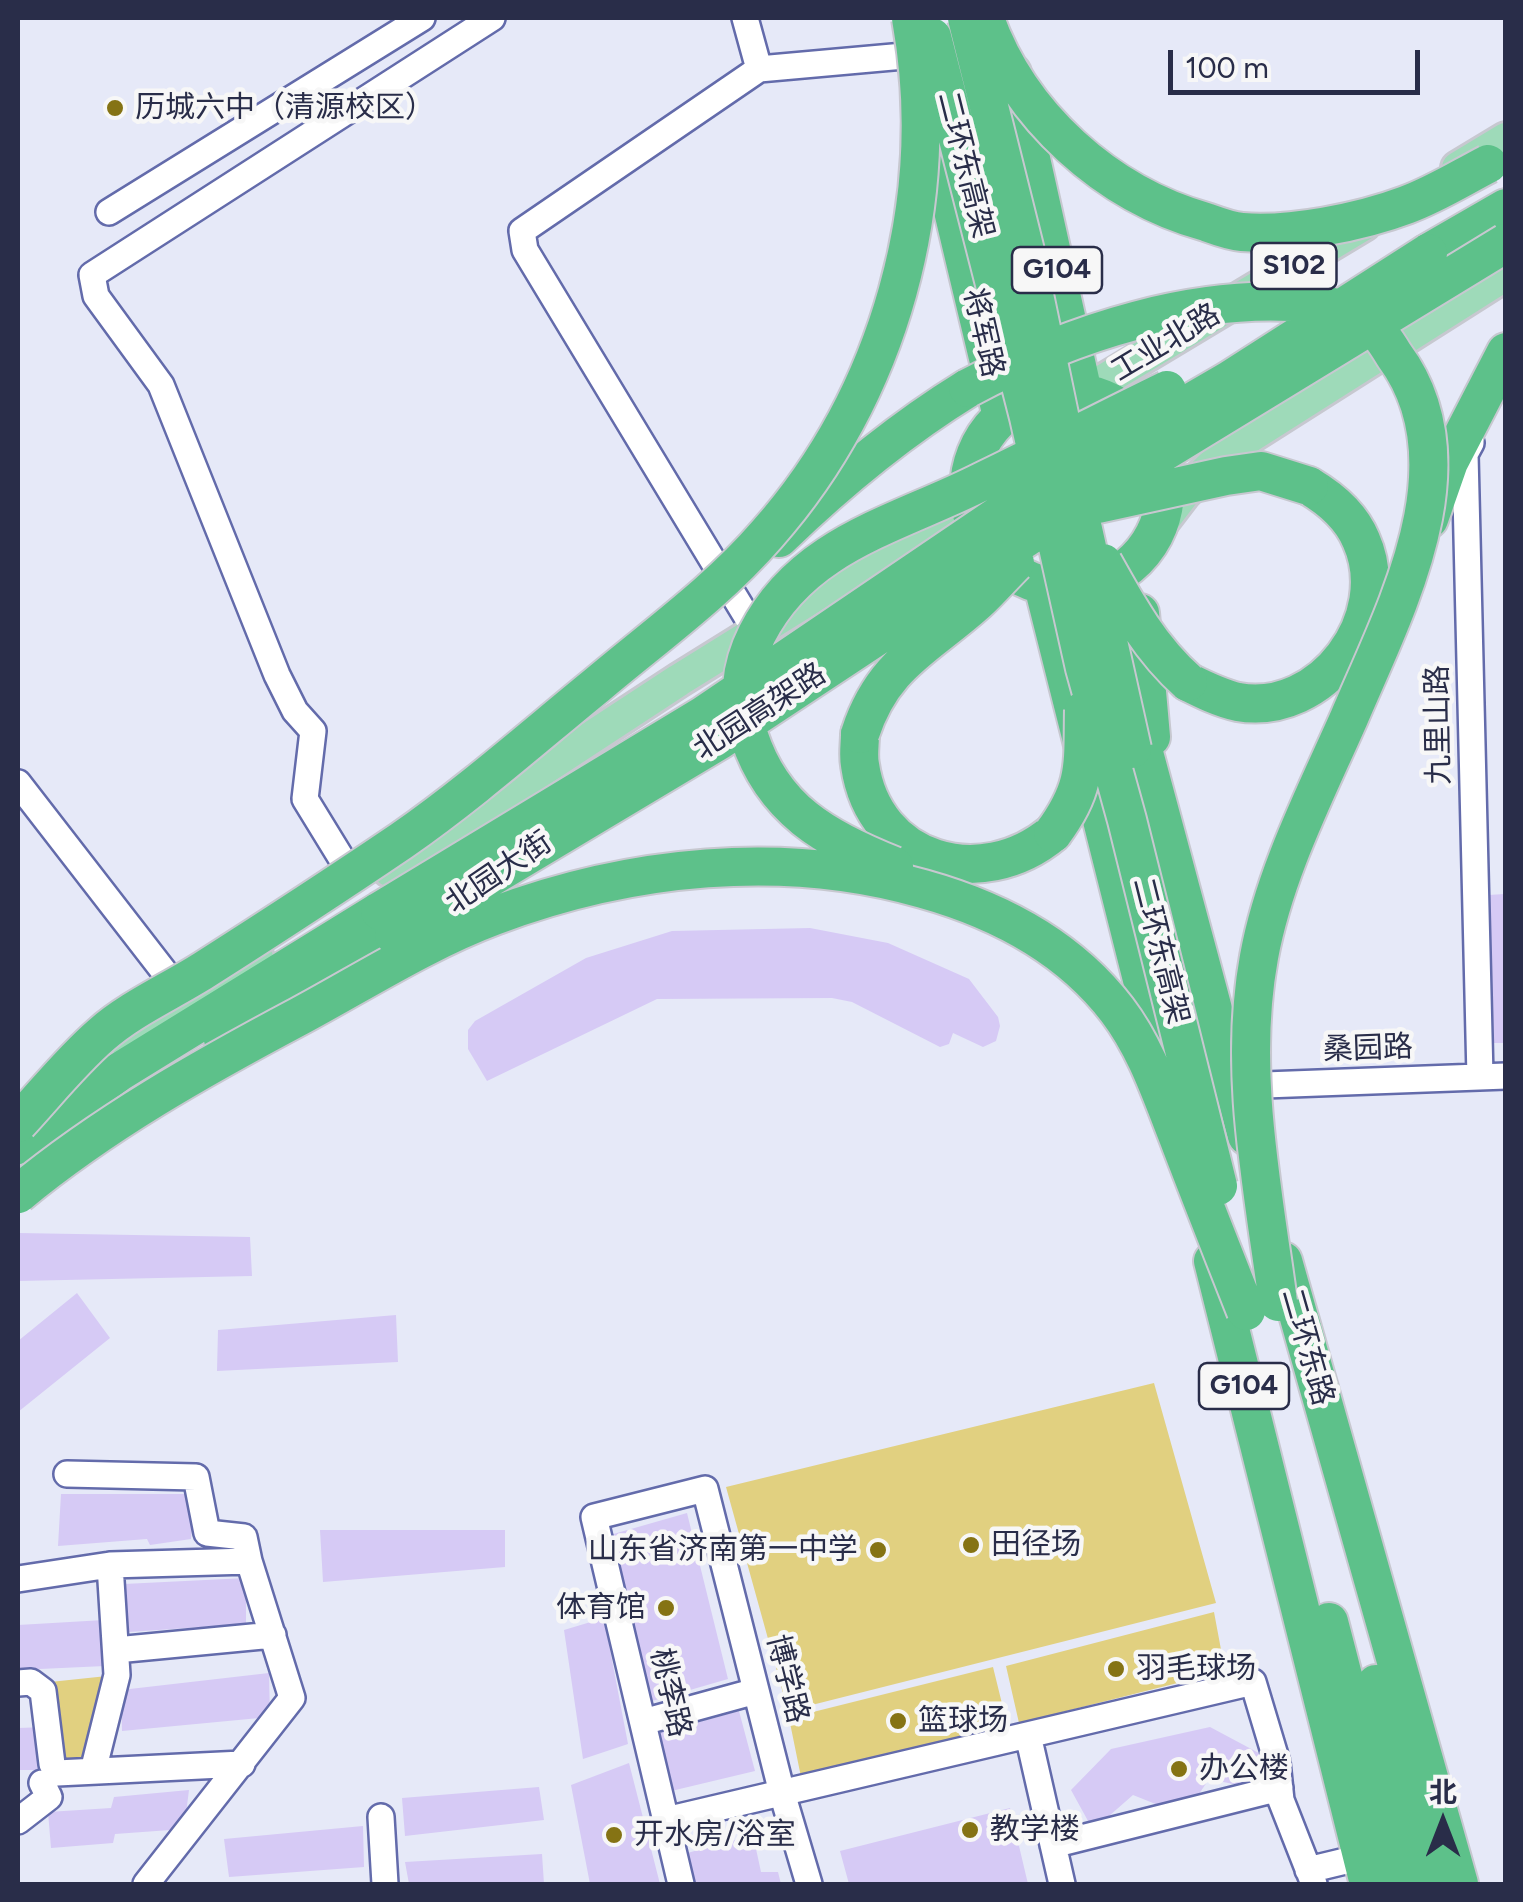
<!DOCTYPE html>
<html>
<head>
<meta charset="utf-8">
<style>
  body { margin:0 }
  #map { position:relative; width:1523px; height:1902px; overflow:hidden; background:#e6e9f8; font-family:Figtree,"Noto Sans SC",sans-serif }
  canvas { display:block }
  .frame { position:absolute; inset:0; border:20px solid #292d49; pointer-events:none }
  .north { position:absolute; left:1393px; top:1772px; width:100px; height:100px; -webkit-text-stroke:8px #f7f7f7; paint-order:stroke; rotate:0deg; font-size:28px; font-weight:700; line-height:40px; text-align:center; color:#292d49 }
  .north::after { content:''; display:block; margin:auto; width:35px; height:45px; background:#292d49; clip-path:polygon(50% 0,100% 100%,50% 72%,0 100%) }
  .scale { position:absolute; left:1168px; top:50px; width:252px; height:45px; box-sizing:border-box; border:5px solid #292d49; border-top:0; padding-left:12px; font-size:30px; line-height:35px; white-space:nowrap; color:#292d49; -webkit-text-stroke:8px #f7f7f7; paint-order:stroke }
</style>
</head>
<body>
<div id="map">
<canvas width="1523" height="1902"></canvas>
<div class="frame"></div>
<div class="north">北</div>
<div class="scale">100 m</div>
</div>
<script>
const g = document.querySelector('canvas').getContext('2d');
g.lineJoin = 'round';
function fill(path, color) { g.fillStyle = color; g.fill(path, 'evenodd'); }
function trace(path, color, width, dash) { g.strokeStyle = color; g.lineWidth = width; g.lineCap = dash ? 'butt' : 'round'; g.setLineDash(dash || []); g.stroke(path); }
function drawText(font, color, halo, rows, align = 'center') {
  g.font = font + ' Figtree,"Noto Sans SC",sans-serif'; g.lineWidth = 9; g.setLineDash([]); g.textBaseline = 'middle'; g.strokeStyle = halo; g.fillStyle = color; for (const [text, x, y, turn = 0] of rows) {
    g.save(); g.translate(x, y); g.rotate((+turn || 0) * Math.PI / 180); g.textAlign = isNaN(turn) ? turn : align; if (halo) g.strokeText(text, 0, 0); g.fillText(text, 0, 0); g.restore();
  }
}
fill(new Path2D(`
  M1154,1383L1216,1603L788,1711L726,1487Z
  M1214,1612L1225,1671L1019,1723L1006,1666Z
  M993,1667L1007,1724L801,1777L789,1718Z
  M107,1676L85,1758L56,1759L50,1682Z`), '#e1d080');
fill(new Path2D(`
  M1504,894L1506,1043H1491L1489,895Z
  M810,928L888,943L969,979L998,1017L1000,1026L996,1041L983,1047L953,1033L949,1044L940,1047L852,1002L832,998L657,999L487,1081L468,1049V1030L475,1021L586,958L672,931Z
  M18,1233L250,1237L252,1276L18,1281Z
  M77,1293L110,1338L18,1412V1341Z
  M396,1315L398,1362L217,1371L218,1330Z
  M61,1494H195L191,1539L150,1545L147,1539L58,1546Z
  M687,1513L728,1679L645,1703L603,1537Z
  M320,1530H505V1567L323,1582Z
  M246,1578V1624L129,1632L124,1584Z
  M604,1618L628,1744L583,1759L564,1630Z
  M104,1620L105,1666L18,1670V1625Z
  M269,1673L270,1717L122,1731L121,1690Z
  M739,1711L755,1771L667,1792L656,1734Z
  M46,1727L42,1770H18V1728Z
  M1210,1727L1270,1759L1262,1790L1209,1779L1193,1803L1168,1809L1133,1795L1093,1830L1071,1790L1111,1749Z
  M629,1763L660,1884H590L571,1785Z
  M539,1787L544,1820L405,1836L402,1798Z
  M189,1790L184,1829L115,1834L113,1843L51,1848L48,1812L111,1808L114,1797Z
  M1010,1808L1028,1884H849L840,1851Z
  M363,1826L364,1867L229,1877L224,1839Z
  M753,1835L761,1872H778L781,1884H688L680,1855Z
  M542,1854L544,1884H409L405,1862Z`), '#d6caf5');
const minor = new Path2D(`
  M745,18L759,69L522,231L525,250L756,632
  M759,69L915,55
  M109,212L422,18
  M1471,443L1465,454L1480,1077
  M18,783L183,996
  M351,874L305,799L313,731L295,711L277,675L161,385L96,296L92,275L492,18
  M1238,1086L1506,1076
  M67,1474L196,1477L207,1533L244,1537L249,1561
  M18,1579L110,1565L249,1561L292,1698L146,1884
  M116,1650L273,1635
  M18,1683L31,1682L43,1691L52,1764L57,1773L242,1764
  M643,1722L756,1691
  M1028,1735L1062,1884
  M93,1771L117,1675L110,1565
  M381,1817L385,1884
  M666,1820L1253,1682L1277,1762L1281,1800L1314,1884
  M18,1821L49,1797L42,1783
  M1053,1845L1280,1788
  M1308,1870L1362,1857
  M681,1884L594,1517L705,1489L782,1793L809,1884`);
const major = new Path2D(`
  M1458,168L1506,139
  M1083,393L1364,224
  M1158,527L1184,493L1227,451L1506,274
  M389,870L679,680L959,506
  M129,1048L257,958`);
const highway = new Path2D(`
  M1012,73L1083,393
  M926,97L1000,408
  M1428,253L1506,208
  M969 490a98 98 0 1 1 196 0a98 98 0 1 1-196 0Z
  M1429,519L1449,462L1506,352
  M779,538C838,481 898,431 968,388
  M1043,585L1169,1087
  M1140,613L1151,737
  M1188,682C1204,690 1220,698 1238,702C1322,717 1396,618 1361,540C1351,516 1331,499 1309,486
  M1133,712L1247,1136
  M860,734C860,744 858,755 860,765C874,863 981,893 1053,833
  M223,1039L394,935
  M18,1145L119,1072L380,911
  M1213,1261L1369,1884
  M1283,1261L1459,1884
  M1329,1622L1397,1884
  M1376,1684L1428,1884`);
trace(minor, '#636bab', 30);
trace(major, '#c7c8d0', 38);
trace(highway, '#c7c8d0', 42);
trace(minor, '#fff', 25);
trace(major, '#9edab9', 32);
trace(highway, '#5dc18a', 38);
const highwayBridge = new Path2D(`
  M967,18L1024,247L1082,525L1132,749
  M985,19C1020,116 1106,194 1206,222C1217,226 1230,231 1242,232C1290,236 1361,222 1406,205C1434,195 1461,178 1488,164
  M932,37L1029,417L1085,668L1127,820L1218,1186
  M968,388C1071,333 1198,291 1315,304C1332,305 1358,314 1371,325C1380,332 1388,345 1394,355C1475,463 1394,612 1349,718C1315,795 1274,874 1259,957C1238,1071 1263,1189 1278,1302
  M1098,504L1226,476L1261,471L1309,486
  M1103,563C1128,608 1150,648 1188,682
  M860,734C883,663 926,648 977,602C990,590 1002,576 1015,563
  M1053,833C1087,787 1083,765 1084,710
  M894,866C826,839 773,810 749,736C737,700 740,668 757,634C802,545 894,525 977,484C1040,454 1103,421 1167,390
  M380,911L704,715L1011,507L1228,381L1428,253
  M394,935L720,740L1065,512L1506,243
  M18,1123C45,1094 71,1061 101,1035C130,1009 171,991 204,970C270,928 336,885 401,841C470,793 532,738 597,685C655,636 717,592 767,534C890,395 944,200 911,18
  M18,1194C104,1123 202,1068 300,1016C363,982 427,941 494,916C629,865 784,849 923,889C998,910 1069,947 1117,1010C1146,1048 1161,1094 1178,1137C1200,1195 1223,1253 1246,1311`);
trace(highwayBridge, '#c7c8d0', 42, []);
trace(highwayBridge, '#5dc18a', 38);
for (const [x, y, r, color] of [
  [115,108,10,"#857314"],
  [971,1545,10,"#857314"],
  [878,1550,10,"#857314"],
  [666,1608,10,"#857314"],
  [1116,1669,10,"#857314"],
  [898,1721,10,"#857314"],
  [1179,1769,10,"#857314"],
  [970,1830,10,"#857314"],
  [614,1835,10,"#857314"]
]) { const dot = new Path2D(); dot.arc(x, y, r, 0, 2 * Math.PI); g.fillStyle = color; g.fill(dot); trace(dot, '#f7f7f7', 4); }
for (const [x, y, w] of [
  [1294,266,85],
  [1057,270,90],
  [1244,1386,90]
]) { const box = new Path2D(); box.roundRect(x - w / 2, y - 23, w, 46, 8); g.fillStyle = '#f7f7f7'; g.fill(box); trace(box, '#292d49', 2.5); }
drawText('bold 28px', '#292d49', null, [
  ["S102",1294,266],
  ["G104",1057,270],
  ["G104",1244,1386]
]);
drawText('30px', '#292d49', '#f7f7f7', [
  ["历城六中（清源校区）",135,108],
  ["田径场",991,1545],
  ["山东省济南第一中学",858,1550,"right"],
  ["体育馆",646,1608,"right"],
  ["羽毛球场",1136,1669],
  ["篮球场",918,1721],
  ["办公楼",1199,1769],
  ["教学楼",990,1830],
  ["开水房/浴室",634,1835]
], 'left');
drawText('30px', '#292d49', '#f7f7f7', [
  ["二环东高架",965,165,76],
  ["将军路",983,333,77],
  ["工业北路",1166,343,-31],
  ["北园高架路",760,712,-33],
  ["九里山路",1439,725,-91],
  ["北园大街",499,873,-34],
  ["二环东高架",1160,951,76],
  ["桑园路",1368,1049,-2],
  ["二环东路",1307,1347,74],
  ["博学路",787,1679,76],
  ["桃李路",670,1693,77]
]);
</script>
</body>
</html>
